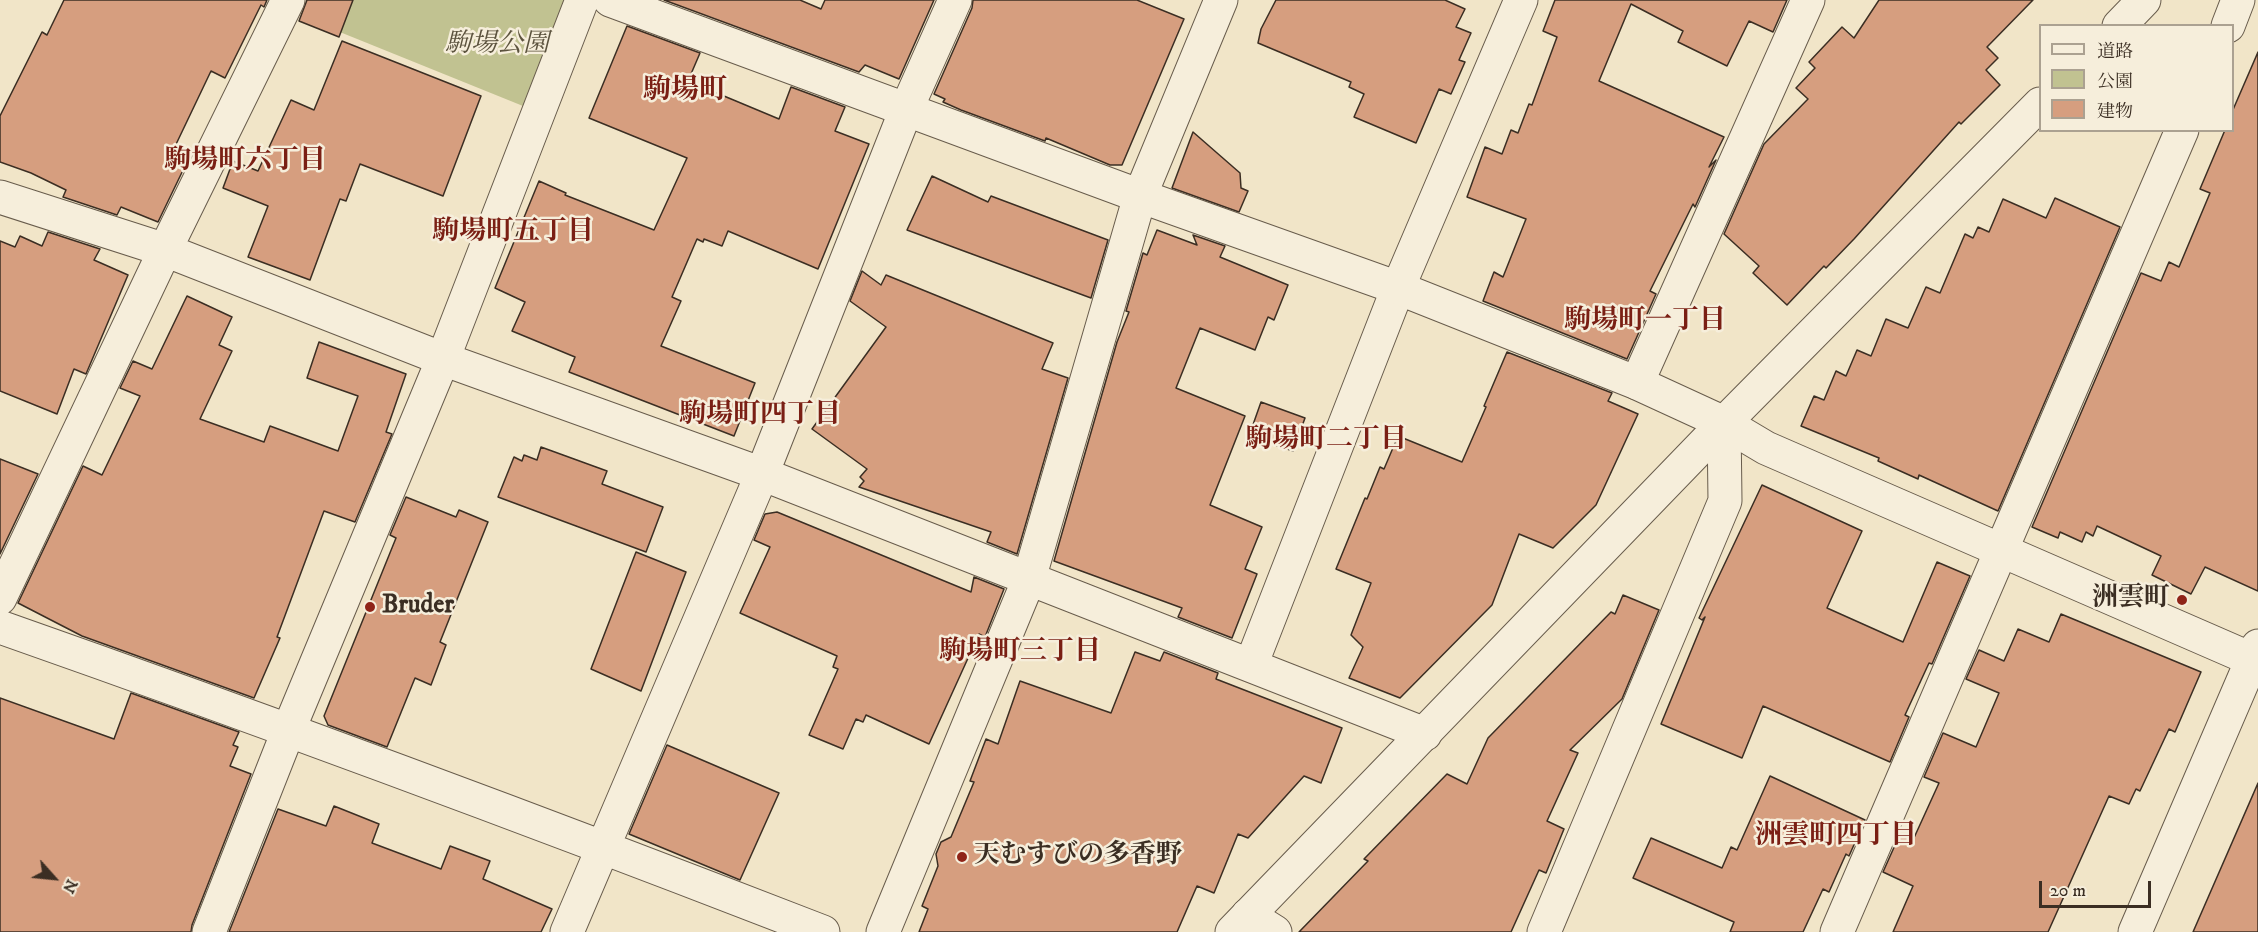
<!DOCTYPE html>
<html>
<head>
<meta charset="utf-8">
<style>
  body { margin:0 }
  #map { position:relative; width:2258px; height:932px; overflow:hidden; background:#f1e5c8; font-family:"IM FELL DW Pica","Noto Serif JP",serif }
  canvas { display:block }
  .legend { position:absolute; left:2039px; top:24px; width:195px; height:108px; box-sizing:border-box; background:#f6eedb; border:2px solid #aba191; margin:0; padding:8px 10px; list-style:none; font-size:18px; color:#3b2e23 }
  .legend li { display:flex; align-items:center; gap:12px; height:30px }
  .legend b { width:30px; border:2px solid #aba191 }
  .north { position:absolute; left:24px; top:848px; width:60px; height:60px; -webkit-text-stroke:4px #f6eedb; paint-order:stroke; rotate:117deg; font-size:16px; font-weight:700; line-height:24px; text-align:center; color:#3b2e23 }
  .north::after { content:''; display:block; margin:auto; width:21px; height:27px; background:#3b2e23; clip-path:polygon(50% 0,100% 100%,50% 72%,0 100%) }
  .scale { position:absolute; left:2039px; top:881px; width:112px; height:27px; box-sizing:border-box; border:3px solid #3b2e23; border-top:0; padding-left:8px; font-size:18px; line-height:21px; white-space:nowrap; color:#3b2e23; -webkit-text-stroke:4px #f6eedb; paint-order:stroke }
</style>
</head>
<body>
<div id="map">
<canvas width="2258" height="932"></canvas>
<ul class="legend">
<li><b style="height:8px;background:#f6eedb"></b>道路</li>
<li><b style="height:16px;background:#c1c291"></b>公園</li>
<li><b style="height:16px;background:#d69e7f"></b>建物</li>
</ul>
<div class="north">N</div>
<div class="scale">20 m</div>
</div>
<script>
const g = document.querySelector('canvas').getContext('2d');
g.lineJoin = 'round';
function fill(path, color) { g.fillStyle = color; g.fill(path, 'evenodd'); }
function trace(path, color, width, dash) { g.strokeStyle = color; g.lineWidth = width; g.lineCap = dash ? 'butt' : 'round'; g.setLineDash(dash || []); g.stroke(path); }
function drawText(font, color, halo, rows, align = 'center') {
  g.font = font + ' "IM FELL DW Pica","Noto Serif JP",serif'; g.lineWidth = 5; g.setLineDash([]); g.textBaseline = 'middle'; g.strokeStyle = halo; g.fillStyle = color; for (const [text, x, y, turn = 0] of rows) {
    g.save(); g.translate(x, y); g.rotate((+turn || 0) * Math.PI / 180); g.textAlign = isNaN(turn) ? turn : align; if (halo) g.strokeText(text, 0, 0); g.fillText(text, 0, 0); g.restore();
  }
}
fill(new Path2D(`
  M331,0H564L523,106L320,24Z`), '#c1c291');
const building = new Path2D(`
  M64,0H267L264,7L261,5L225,78L211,71L169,159L185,166L158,222L121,207L117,215L63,197L66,190L31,173L0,162V116L42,32L47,35Z
  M307,0H353L339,37L299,21Z
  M664,0H800L821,9L825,0H934L899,79L865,65L859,72Z
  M973,0H1137L1184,19L1122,165H1110L1046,138L1045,141L961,110L943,102L945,99L934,94L972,8Z
  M1276,0H1445L1465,9L1456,27L1471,33L1459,60L1465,62L1451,94L1439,89L1416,143L1354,117L1364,94L1349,87L1351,82L1258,43L1261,29Z
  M1555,0H1787L1773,32L1749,21L1727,66L1678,42L1683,31L1631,4L1599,81L1724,137L1709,167L1716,160L1695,207L1693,204L1650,291L1656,294L1627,359L1483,301L1494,272L1503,277L1526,219L1467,197L1485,147L1502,154L1511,130L1518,133L1529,104L1532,105L1557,37L1543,31Z
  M1879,0H2033L1987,47L1998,58L1986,70L2000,85L1961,124L1959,122L1854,239L1826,268L1824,266L1787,305L1753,273L1759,266L1724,234L1764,144L1808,99L1796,88L1815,68L1809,62L1842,27L1854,38Z
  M627,26L700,53L688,81L779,119L791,87L845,107L835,131L869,144L818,269L728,231L722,246L704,239L703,242L697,239L672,297L681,301L661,346L755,383L734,436L569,372L575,357L512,331L525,302L495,288L539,181L566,193L565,195L654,230L687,158L589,118Z
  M342,41L481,96L443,196L360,164L346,201L340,199L310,280L248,257L268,206L223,188L233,161L258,171L291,100L314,110Z
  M2258,52V591L2205,567L2191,594L2152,575L2161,556L2097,526L2093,536L2086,532L2082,542L2060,532L2058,538L2032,527L2141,273L2161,281L2169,262L2179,267L2210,193L2200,189L2225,130H2232V112Z
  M1193,132L1240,173L1241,188L1248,191L1239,212L1172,188Z
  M932,176L988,202L991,196L1108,240L1091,298L907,230Z
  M2055,198L2120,227L1998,511L1919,475L1918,479L1878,461L1879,458L1801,426L1814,396L1824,400L1836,371L1846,376L1857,350L1871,356L1886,319L1908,328L1926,287L1940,293L1965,234L1973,238L1978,227L1989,232L2003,199L2046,218Z
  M1157,230L1197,245L1193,235L1225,246L1220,257L1288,285L1274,320L1268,317L1255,350L1200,328L1176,388L1245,416L1210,505L1262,527L1245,569L1257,574L1232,638L1178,617L1182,608L1054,561L1117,342L1129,312L1126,311L1143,253L1147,255Z
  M48,232L100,249L94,260L128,275L86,374L74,369L57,414L0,391V241L15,247L20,236L42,246Z
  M862,271L881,285L886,275L1053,343L1042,369L1068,378L1017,554L987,542L991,532L859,487L864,481L860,477L867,469L812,429L886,327L850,301Z
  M187,296L232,317L219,345L232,351L200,419L264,442L270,426L338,451L358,396L307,378L319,342L406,374L386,432L392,434L355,522L324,511L277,637L280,638L254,698L82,636L18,603L83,466L102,475L140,396L120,388L133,361L152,369Z
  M1507,352L1612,393L1608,401L1638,414L1596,505L1553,548L1519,534L1492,605L1400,698L1349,678L1363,647L1351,635L1371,583L1336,569L1365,498L1367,499L1380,467L1384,469L1398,436L1462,462L1486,407L1484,406Z
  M1261,402L1305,418L1293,451L1249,436Z
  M541,447L607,471L602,484L663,507L646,552L498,497L514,457L522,461L524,455L537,460Z
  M0,459L38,474L0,554Z
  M1762,485L1862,531L1827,608L1903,642L1937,562L1970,576L1932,664L1929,663L1905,715L1909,717L1890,762L1763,706L1742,758L1661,724L1705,617L1702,620L1699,618Z
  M406,497L456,517L459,510L488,522L440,642L446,645L431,685L415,678L387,747L328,725L324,716L396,538L390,535Z
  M777,512L971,592L974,577L1004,589L985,637L979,634L929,744L866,715L863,722L856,719L843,749L809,735L838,669L833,667L837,656L740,613L770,547L754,540L765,514Z
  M636,552L686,572L641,691L591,669Z
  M1623,595L1659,610L1622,699L1570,750L1578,753L1547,821L1564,829L1546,873L1539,870L1511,932H1299L1368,861L1364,859L1447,774L1467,784L1488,738L1611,612L1615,614Z
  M2061,614L2201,672L2175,732L2169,729L2140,791L2136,789L2129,804L2109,796L2048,932H1893L1913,886L1883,872L1900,834L1913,840L1939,783L1924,777L1943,733L1976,747L1999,693L1966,679L1979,650L2004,661L2018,629L2049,642Z
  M1135,652L1160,661L1164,652L1218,673L1216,679L1342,728L1321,783L1304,776L1248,838L1238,834L1214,893L1197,886L1177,932H919L928,909L922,906L938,866L936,854L941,842L951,837L974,782L970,781L986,739L998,744L1020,681L1111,713Z
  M131,693L239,732L233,745L238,747L230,766L251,774L192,925L191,932H0V698L114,739Z
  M667,745L779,793L740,880L629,834Z
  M1770,776L1865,820L1849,856L1846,854L1829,892L1823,889L1803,932H1730L1734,922L1633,878L1651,838L1722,868L1731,847L1737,850Z
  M2258,783V932H2193Z
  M334,806L379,824L372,843L441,869L450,846L490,861L483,879L552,909L541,932H229L278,809L326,826Z`);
fill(building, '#d69e7f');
trace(building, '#3b2e23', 1.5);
const minor = new Path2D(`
  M2228,26L2238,0
  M0,197L165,250L443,359L762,474L1425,734
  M1637,383L1808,0
  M0,598L165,250L288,0
  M0,627C276,724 550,826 823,932
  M1251,665L1398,288L1521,0
  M1248,915L1275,932
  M567,932L762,474L906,110L955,0
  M883,932L1029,579L1140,196L1221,0
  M1544,932L1725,501L1724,423
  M1837,932L2182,130
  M2135,932L2258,646`);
const tertiary = new Path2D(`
  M610,0L1140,196L1398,288L1637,383L1724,423L1766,448L2258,662
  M2119,26L2144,0
  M209,932L289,729L443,359L582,0
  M1232,932L1724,423L2040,104`);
trace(minor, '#685c4c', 35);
trace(tertiary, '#685c4c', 35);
trace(minor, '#f6eedb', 33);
trace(tertiary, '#f6eedb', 33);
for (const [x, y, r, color] of [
  [2182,600,6,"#8f2418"],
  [370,607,6,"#8f2418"],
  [962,857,6,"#8f2418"]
]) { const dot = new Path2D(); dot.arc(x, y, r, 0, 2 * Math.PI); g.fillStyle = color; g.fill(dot); trace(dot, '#f6eedb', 2); }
drawText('italic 26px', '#5c533e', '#f6eedb', [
  ["駒場公園",497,46]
]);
drawText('bold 26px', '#3b2e23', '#f6eedb', [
  ["洲雲町",2170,600,"right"],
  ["Bruder",382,607],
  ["天むすびの多香野",974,857]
], 'left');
drawText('bold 27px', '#7a1f14', '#f6eedb', [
  ["駒場町六丁目",245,162],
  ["駒場町五丁目",513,233],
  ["駒場町一丁目",1645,322],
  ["駒場町四丁目",760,416],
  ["駒場町二丁目",1326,441],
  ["駒場町三丁目",1020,653],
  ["洲雲町四丁目",1836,837]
]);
drawText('bold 28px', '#7a1f14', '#f6eedb', [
  ["駒場町",685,92]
]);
</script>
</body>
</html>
